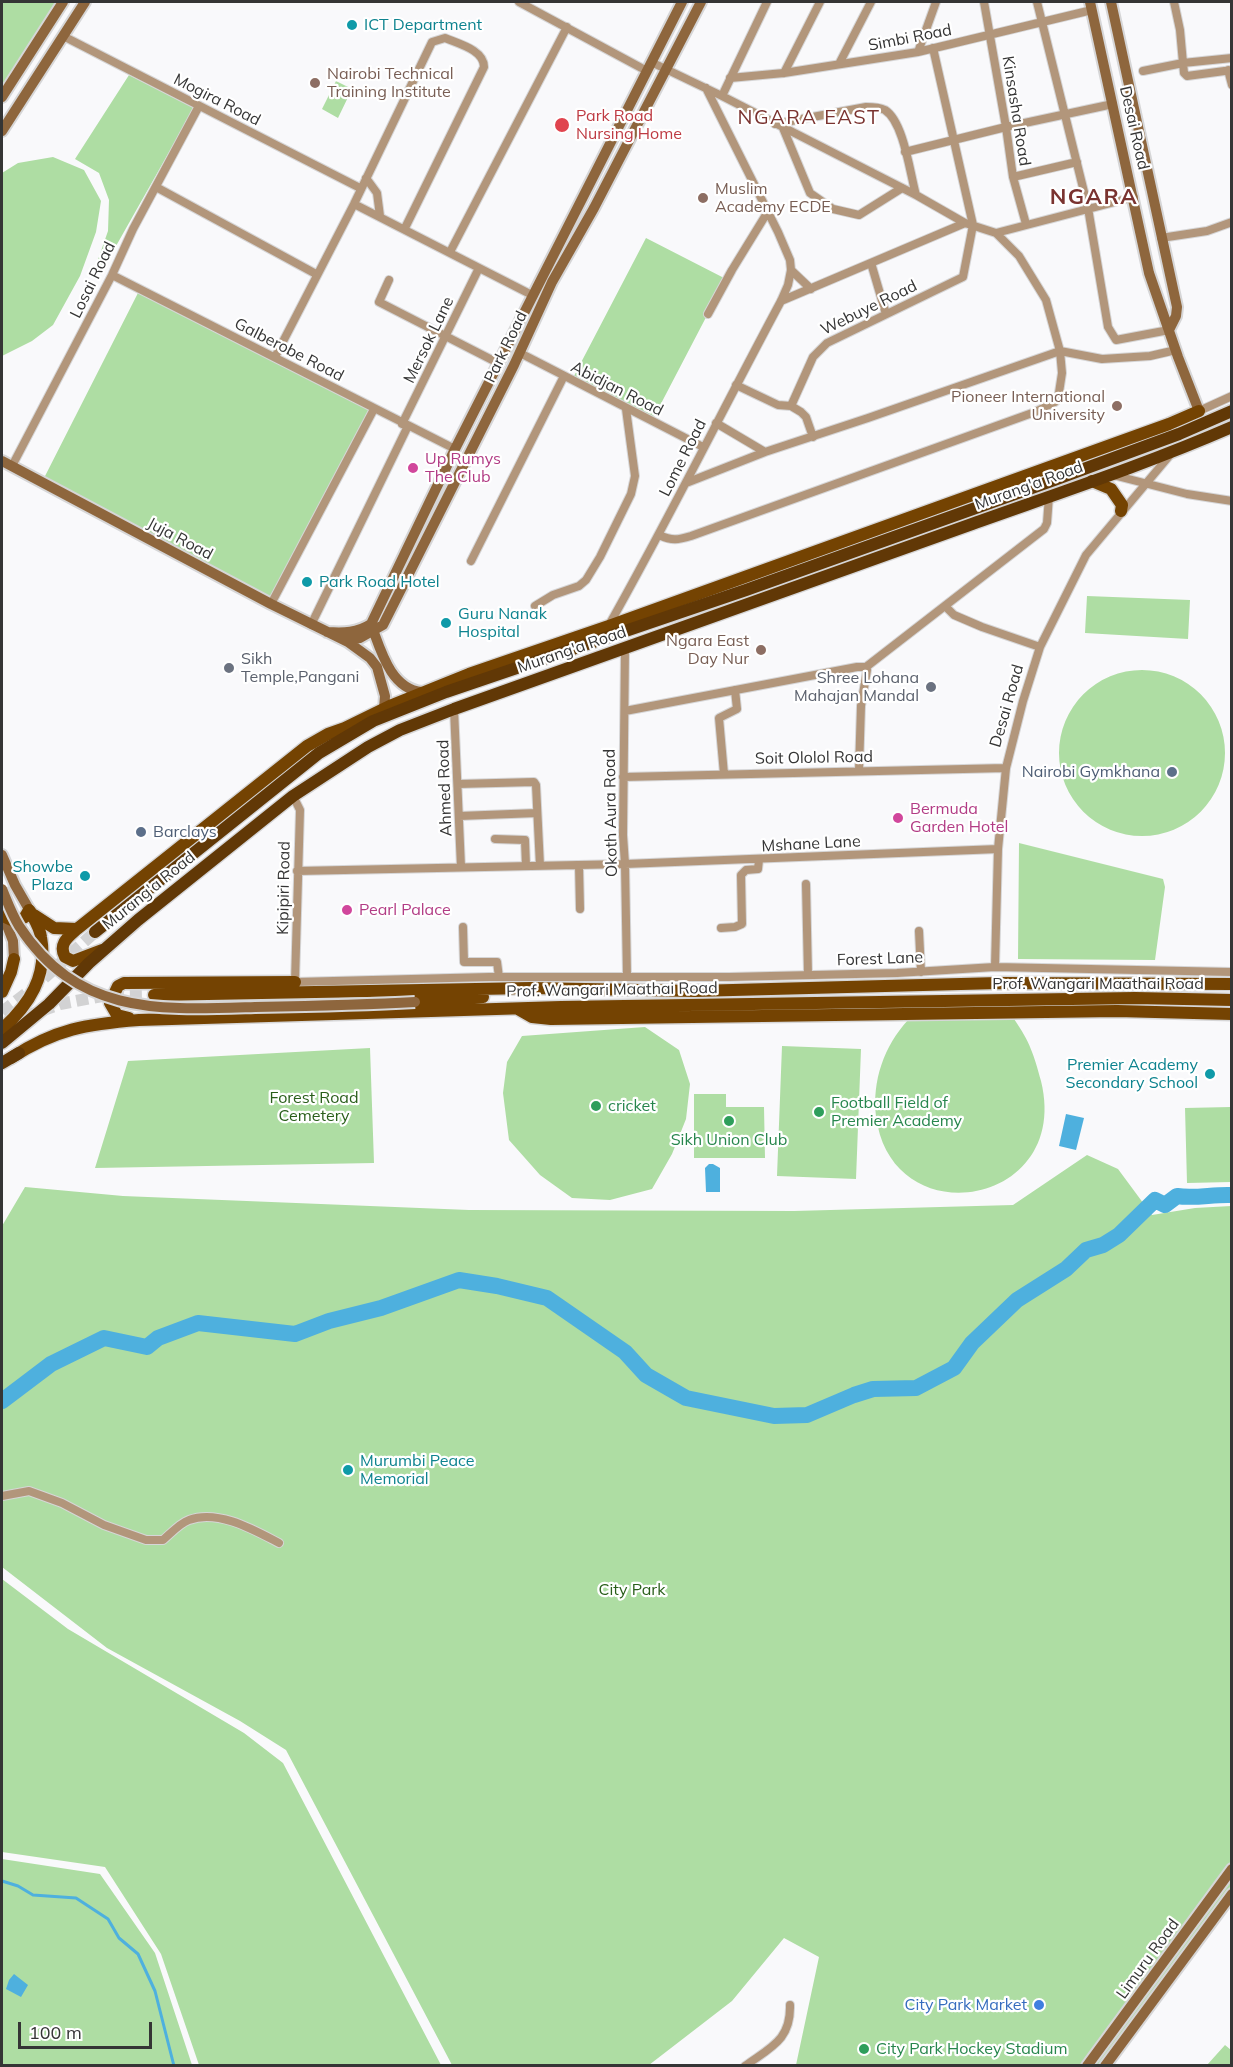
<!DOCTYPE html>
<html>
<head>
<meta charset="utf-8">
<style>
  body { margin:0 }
  #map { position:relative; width:1233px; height:2067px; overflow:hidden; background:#f9f9fb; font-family:Mulish,sans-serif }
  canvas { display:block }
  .frame { position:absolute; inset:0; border:3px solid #353535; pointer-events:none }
  .scale { position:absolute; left:18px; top:2022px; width:134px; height:27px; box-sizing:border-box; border:3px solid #353535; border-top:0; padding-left:8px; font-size:18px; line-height:21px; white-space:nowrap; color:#353535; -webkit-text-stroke:4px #fff; paint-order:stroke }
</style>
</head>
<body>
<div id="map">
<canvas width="1233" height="2067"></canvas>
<div class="frame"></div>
<div class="scale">100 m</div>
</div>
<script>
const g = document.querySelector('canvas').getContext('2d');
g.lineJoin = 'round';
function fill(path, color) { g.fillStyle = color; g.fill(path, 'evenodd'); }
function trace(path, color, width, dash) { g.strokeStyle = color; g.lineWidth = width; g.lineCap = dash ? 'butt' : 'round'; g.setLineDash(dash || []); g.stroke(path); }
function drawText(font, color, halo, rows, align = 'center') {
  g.font = font + ' Mulish,sans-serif'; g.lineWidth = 4.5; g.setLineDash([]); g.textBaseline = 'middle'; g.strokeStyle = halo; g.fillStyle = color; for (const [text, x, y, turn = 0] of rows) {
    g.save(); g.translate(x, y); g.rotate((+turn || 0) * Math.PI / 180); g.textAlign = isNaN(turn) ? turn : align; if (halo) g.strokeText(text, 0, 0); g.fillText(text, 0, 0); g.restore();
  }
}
fill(new Path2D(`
  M2,2H63L2,97Z
  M129,75L194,108L103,269L93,274L108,231L109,200L99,173L75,159Z
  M336,81L352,89L338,118L322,109Z
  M53,157L84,170L101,201L96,232L80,276L53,325L32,341L2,356V173L18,163Z
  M646,238L726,279L654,417L574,376Z
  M140,289L374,409L271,604L42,482Z
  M1087,596L1190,600L1188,639L1085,633Z
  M1059 753a83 83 0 1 1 166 0a83 83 0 1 1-166 0Z
  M1019,843L1163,879L1165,887L1155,960L1018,959Z
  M1014,1019C1030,1042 1034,1055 1041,1081C1072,1207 891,1237 876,1116C872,1081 884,1046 908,1020Z
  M645,1027L679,1050L690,1084L686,1119L672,1154L652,1189L610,1200L572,1198L540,1175L509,1140L503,1093L507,1062L522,1036Z
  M782,1046L861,1049L856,1179L777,1176Z
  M370,1048L374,1163L95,1168L128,1061Z
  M694,1094H726V1107H764L765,1158H694Z
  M1231,1107V1182L1187,1183L1185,1108Z
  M1087,1155L1118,1169L1152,1215L1195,1208L1231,1206V1886L1101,2065H796L819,1957L784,1938L732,2001L649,2065H452L286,1750L240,1721L107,1648L2,1567V1226L25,1187L123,1196L469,1210L794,1211L1013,1205Z
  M2,1579L68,1629L244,1733L283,1763L441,2065H199L161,1954L105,1867L2,1852Z
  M2,1859L100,1874L155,1953L192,2065H2Z
  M1225,2045L1231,2050V2065H1207Z`), '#aedda3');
fill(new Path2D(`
  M1066,1114L1084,1118L1076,1150L1059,1146Z
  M709,1164H713L720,1168V1192H706L705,1168Z
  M14,1974L28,1985L21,1997L6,1989L9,1980Z`), '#4eb0de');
trace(new Path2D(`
  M2,1881L18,1886L33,1895L76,1898L108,1919L119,1938L138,1954L155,1991L174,2066`), '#4eb0de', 3);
trace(new Path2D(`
  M2,1401L51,1364L104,1338L147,1347L158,1338L198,1323L295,1334L329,1321L381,1308L459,1280L497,1286L547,1298L625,1352L646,1375L686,1398L774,1416L807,1415L854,1395L873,1389L916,1388L954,1368L972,1343L1017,1300L1066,1269L1086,1250L1103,1245L1119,1235L1155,1200L1165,1205L1177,1196C1195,1199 1213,1194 1232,1195`), '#4eb0de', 16);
trace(new Path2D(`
  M8,1023L60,1004L102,996L154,995`), '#d2d2d3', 12, [12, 6]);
trace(new Path2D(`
  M2,1012L32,989L95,932`), '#d2d2d3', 12, [12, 6]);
const minor = new Path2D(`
  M519,2L647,71
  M984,2L1006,127L1013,177L1026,224
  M1037,2L1088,208L1108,327L1116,340L1169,330
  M1174,2L1180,30L1183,63L1232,58
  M63,36L360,188
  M918,52L936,2
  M651,62L722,96L916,195L965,223L996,233L1019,256L1046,300L1060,351L1062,373L1058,399L1055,402L1035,412L691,536C678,540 672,541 659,535
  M839,64L871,2
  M1228,70L1232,85
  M1143,71L1183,63L1184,73L1187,76L1232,70
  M784,73L820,2
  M730,78L784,73L918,52L1092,10
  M722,96L767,2
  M775,124L866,107C873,107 879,107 885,110C904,122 910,174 916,195
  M783,128L810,193L833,209L859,215L902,188
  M905,152L1006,127L1113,104
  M1013,177L1077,162
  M366,178L377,193L380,216
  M156,187L316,274
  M354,204L532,295
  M996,233L1134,197
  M1161,238L1207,231L1232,222
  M450,252L567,27
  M871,263L886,314
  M791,270L811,289
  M112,275L455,449
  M389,280L379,302L498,363
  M781,301L965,223
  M708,314L732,270L767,213
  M520,353L703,447
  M275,357L354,204L432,42L445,38C459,44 484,50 484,67L405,228
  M736,385L778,405L791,406L801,412L806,417L813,437
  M791,406L813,357L827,343L963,277L973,225L933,48
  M1199,411L1232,396
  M716,423L765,452L868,418L1060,351L1102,359L1150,356L1176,350
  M402,424L479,268
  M12,466L112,275L133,229L199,106
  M1113,475L1187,494L1232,501
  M686,483L765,452
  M471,561L564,376
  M271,604L374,409
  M535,606L553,595L579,586L586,580L600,557L631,494L635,476L626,409
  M945,606L954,615L982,627L1040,647
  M311,625L408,426
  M609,625C669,519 723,409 781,301L788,285L791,270L790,260L778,232L706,88
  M625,649L623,835L625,864L627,977
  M866,667L1044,529L1047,523L1049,496
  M454,709L461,867
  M625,711L857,667H866L867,670L861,706L859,770
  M724,774L719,718L737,709L735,690
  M623,777L1006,768
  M458,784L534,782L536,785L540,866
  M293,796L300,810L295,982L489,977H729L897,973L995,967L1232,972
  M459,816L537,813
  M495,839L525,840L526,866
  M579,865L580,909
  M297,871L625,864L998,849
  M806,884L808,975
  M463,927L464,962H497L499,977
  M721,928L735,927L742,924L741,875L746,870L758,869L759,860
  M919,931L921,972
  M995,967L998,849L1006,768L1023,701L1040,647L1086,555L1170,455
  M2,1496L29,1491L62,1503L104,1525L146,1540H163C170,1534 180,1523 189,1520C218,1509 254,1530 279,1543
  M745,2066C771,2047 791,2040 790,2005`);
const secondary = new Path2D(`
  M1090,2L1149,273L1178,357L1199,411
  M1111,2L1177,307L1176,316L1169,330
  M2,97L63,2
  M2,131L85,2
  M2,461L271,604L348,642L370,658L377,667L385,696L384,709
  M372,627C381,651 391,689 422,692
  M327,632C344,633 357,633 371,624L455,449L682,2
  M345,640L360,638L383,625L514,365L552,282L594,208L701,2
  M2,855L15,885L30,911
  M2,913L13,941L14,959
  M1087,2066L1232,1869
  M1105,2066L1232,1894`);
const primary = new Path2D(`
  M1092,481L1111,489L1122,505L1121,511
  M34,915L54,928L77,929
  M3,916L16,922L25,917L29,910
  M102,950L73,961L65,957C58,944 68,937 77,929L307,746L328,734L345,728L392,705L469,674L609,626L1169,424L1199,411
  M2,992L11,972L14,959
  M154,995L530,988L695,991L999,983L1232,984
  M415,1002L483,997
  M518,1009L532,1017L551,1019L1117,1011L1232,1014
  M129,1018L117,1015L110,1003L118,986L124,983L295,982
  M2,1029C29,1005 48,976 41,937C40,928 34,919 30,911
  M11,1058C55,1029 87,1024 139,1020L561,1007L1135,998L1232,1000`);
const trunk = new Path2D(`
  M95,932L319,753L373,721L446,692L746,590L1054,480L1179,434L1232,411
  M2,1043L49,1004L89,963L138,920L293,796L368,747L400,730L454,709C627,648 800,587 972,524C1059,493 1147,464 1232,427
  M2,1063L19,1053`);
trace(minor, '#d6d6d7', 10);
trace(secondary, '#d6d6d7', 14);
trace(primary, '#d6d6d7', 15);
trace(trunk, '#d6d6d7', 15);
trace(minor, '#b2967b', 8);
trace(secondary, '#8e663d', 10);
trace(primary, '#744302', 12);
trace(trunk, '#613806', 12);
const secondaryBridge = new Path2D(`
  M2,889C7,901 12,915 19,926C78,1016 160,1010 255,1007C309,1006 362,1005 415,1002`);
trace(secondaryBridge, '#d6d6d7', 14, []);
trace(secondaryBridge, '#8e663d', 10);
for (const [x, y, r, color] of [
  [352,25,6,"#0f9aa8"],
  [315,83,6,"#8d6e63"],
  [562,125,8,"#e0444e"],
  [703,198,6,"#8d6e63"],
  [1117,406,6,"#8d6e63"],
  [413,468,6,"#d1479c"],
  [307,582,6,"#0f9aa8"],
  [446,623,6,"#0f9aa8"],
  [761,650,6,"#8d6e63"],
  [229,668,6,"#6b7280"],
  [931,687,6,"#6b7280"],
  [1172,772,6,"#5c6f8a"],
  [898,818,6,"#d1479c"],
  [141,832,6,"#5c6f8a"],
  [85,876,6,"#0f9aa8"],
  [347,910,6,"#d1479c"],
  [1210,1074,6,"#0f9aa8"],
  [596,1106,6,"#2e9e5b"],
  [819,1112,6,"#2e9e5b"],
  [729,1121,6,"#2e9e5b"],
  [348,1470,6,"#0f9aa8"],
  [1039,2005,6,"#3f7fe0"],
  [864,2049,6,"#2e9e5b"]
]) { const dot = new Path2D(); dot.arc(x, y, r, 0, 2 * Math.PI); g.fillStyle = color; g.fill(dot); trace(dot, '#fff', 2); }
drawText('16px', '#0d838f', '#fff', [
  ["ICT Department",364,25],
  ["Park Road Hotel",319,582],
  ["Guru Nanak",458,614],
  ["Hospital",458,632],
  ["Showbe",73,867,"right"],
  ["Plaza",73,885,"right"],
  ["Premier Academy",1198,1065,"right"],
  ["Secondary School",1198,1083,"right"],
  ["Murumbi Peace",360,1461],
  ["Memorial",360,1479]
], 'left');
drawText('16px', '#353535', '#fff', [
  ["Simbi Road",910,38,-11],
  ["Mogira Road",217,100,27],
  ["Kinsasha Road",1016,111,81],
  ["Desai Road",1134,128,77],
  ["Losai Road",93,280,-64],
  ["Webuye Road",869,308,-26],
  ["Mersok Lane",429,340,-64],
  ["Park Road",506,347,-64],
  ["Galberobe Road",289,350,27],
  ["Abidjan Road",617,389,27],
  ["Lome Road",683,458,-63],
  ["Murang'a Road",1029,486,-20],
  ["Juja Road",180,539,28],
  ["Murang'a Road",572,650,-19],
  ["Desai Road",1007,706,-74],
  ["Soit Ololol Road",814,758,-1],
  ["Ahmed Road",445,788,-92],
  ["Okoth Aura Road",611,813,-91],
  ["Mshane Lane",811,844,-3],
  ["Kipipiri Road",284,888,-89],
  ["Murang'a Road",149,891,-39],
  ["Forest Lane",880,959,-2],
  ["Prof. Wangari Maathai Road",1098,984],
  ["Prof. Wangari Maathai Road",612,990,-1],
  ["Limuru Road",1148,1959,-54]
]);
drawText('16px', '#785e54', '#fff', [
  ["Nairobi Technical",327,74],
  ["Training Institute",327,92],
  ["Muslim",715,189],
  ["Academy ECDE",715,207],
  ["Pioneer International",1105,397,"right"],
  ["University",1105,415,"right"],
  ["Ngara East",749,641,"right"],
  ["Day Nur",749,659,"right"]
], 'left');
drawText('16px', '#be3a42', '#fff', [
  ["Park Road",576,116],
  ["Nursing Home",576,134]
], 'left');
drawText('16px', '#b23c85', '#fff', [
  ["Up Rumys",425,459],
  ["The Club",425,477],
  ["Bermuda",910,809],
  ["Garden Hotel",910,827],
  ["Pearl Palace",359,910]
], 'left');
drawText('16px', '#5b616d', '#fff', [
  ["Sikh",241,659],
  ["Temple,Pangani",241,677],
  ["Shree Lohana",919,678,"right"],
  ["Mahajan Mandal",919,696,"right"]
], 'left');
drawText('16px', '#4e5e75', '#fff', [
  ["Nairobi Gymkhana",1160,772],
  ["Barclays",153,832,"left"]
], 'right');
drawText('16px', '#295e1a', '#fff', [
  ["Forest Road",314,1098],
  ["Cemetery",314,1116],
  ["City Park",632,1590]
]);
drawText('16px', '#27864d', '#fff', [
  ["Football Field of",831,1103],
  ["Premier Academy",831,1121],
  ["cricket",608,1106],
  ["Sikh Union Club",729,1140,"center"],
  ["City Park Hockey Stadium",876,2049]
], 'left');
drawText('16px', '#366cbe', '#fff', [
  ["City Park Market",1027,2005]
], 'right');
g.letterSpacing = '1.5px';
drawText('20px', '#7a3330', '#fff', [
  ["NGARA EAST",809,118]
]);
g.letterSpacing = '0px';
g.letterSpacing = '1.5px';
drawText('bold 22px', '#7a3330', '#fff', [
  ["NGARA",1094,197]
]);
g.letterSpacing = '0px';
</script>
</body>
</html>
